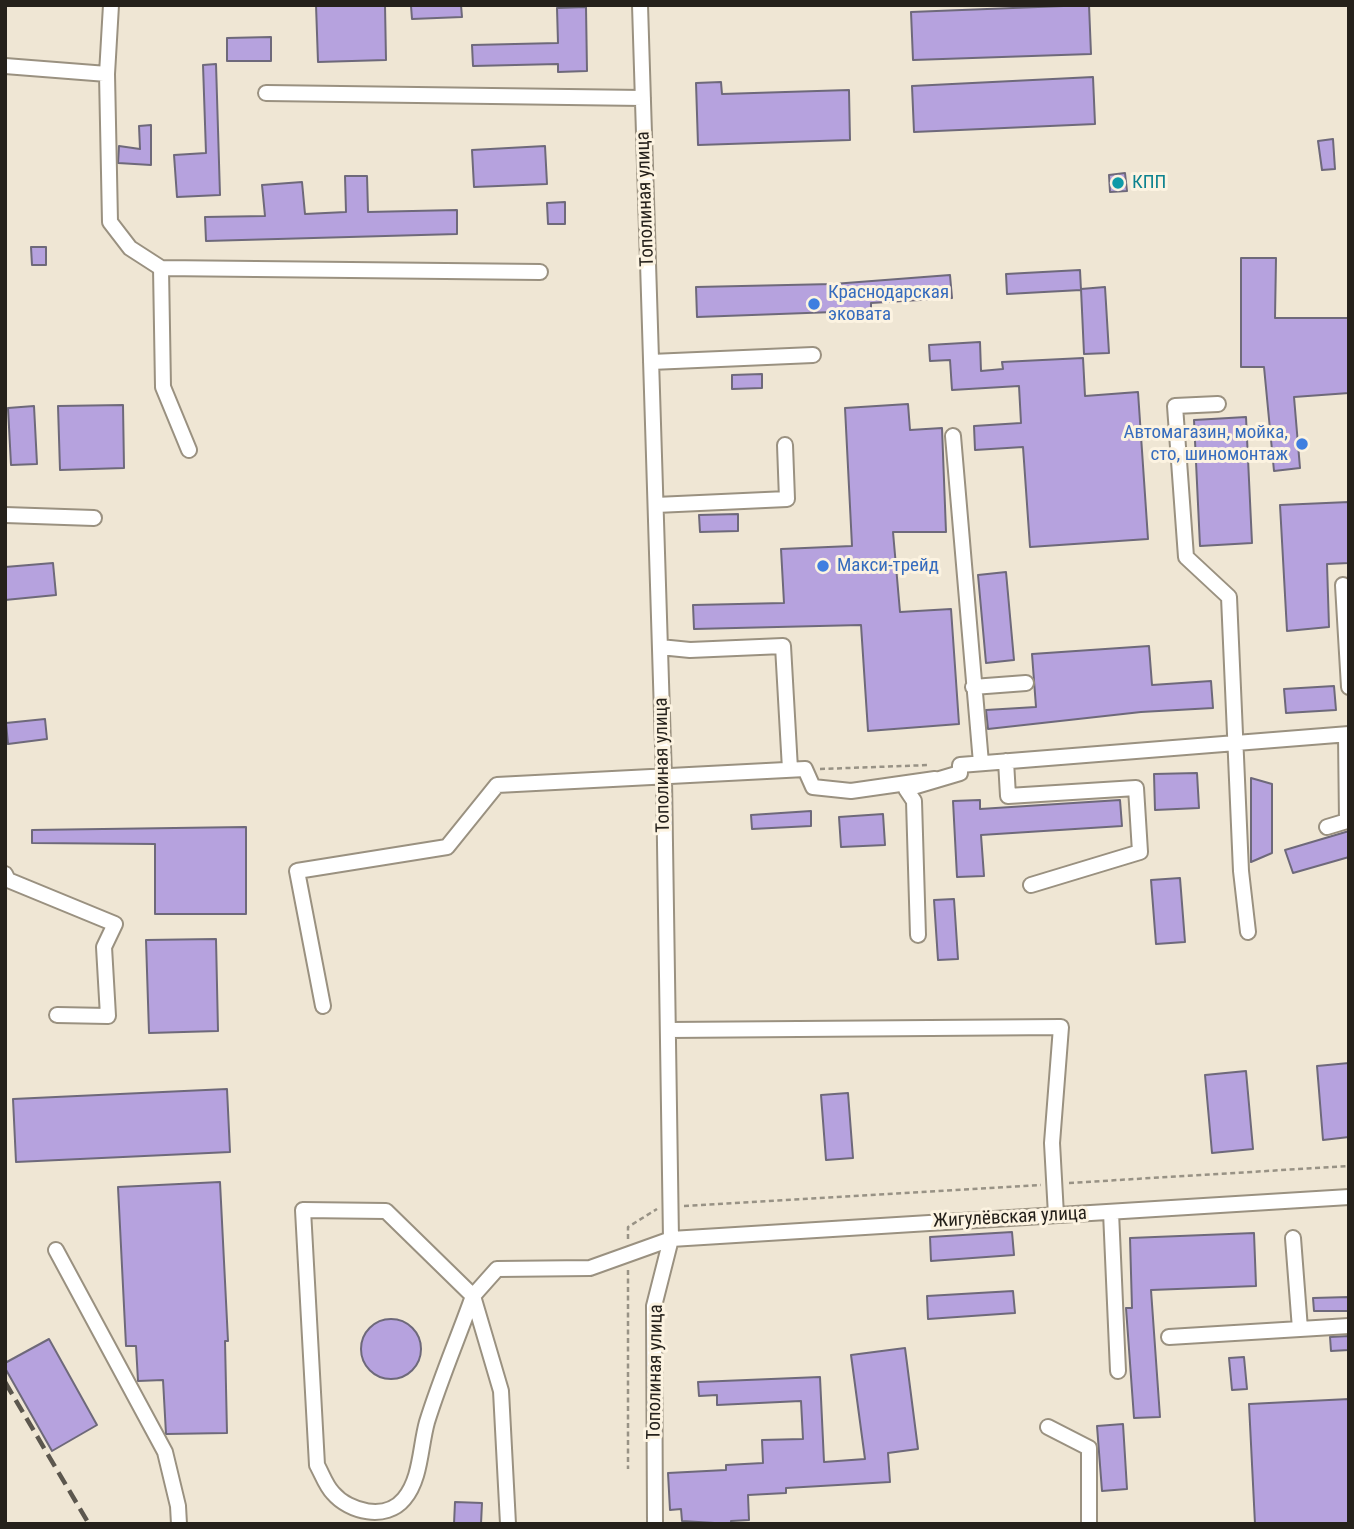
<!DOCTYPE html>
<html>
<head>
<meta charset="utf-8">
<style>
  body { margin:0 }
  #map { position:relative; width:1354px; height:1529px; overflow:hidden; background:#efe6d4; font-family:"Roboto Condensed",sans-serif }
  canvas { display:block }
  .frame { position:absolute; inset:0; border:7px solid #25211b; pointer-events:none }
</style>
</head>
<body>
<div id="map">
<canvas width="1354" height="1529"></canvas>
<div class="frame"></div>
</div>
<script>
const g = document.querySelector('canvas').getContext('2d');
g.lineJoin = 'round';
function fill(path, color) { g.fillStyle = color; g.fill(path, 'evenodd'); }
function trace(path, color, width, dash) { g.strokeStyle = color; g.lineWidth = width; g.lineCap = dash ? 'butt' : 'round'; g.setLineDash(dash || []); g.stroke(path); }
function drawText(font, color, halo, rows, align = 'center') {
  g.font = font + ' "Roboto Condensed",sans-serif'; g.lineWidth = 6; g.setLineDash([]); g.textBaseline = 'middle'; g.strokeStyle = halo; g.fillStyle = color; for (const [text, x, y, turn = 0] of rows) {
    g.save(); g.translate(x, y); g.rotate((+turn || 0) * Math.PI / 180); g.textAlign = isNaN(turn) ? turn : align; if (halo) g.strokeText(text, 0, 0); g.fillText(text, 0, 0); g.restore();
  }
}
const building = new Path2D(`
  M316,5H385L386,60L318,62Z
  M461,5L462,17L412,19L411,6Z
  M1089,5L1091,54L913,60L911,12Z
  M586,7L587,71L558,72V64L473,66L472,45L558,43L557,8Z
  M271,37V61H227V38Z
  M216,64L220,195L177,197L174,155L206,153L203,65Z
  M1093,77L1095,124L914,132L912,86Z
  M721,82L722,94L849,90L850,140L698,145L696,83Z
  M151,125V165L118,163L119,146L140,149L139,126Z
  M1333,139L1335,169L1322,170L1318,141Z
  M545,146L547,184L474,187L472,150Z
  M1125,173L1127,191L1110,192L1109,175Z
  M345,176H367L368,212L457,210V234L206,241L205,217L265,216L262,185L302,182L305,214L346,212Z
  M565,202V224H548L547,203Z
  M31,247H46V265H32Z
  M1241,258H1276L1275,318H1349V393L1294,397L1300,468L1274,471L1264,367H1241Z
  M1080,270L1081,290L1007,294L1006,274Z
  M950,275L952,298L871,303V309L834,312L697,317L696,287L833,284Z
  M1105,287L1109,353L1084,354L1081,289Z
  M980,342L981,371L1003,369L1002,362L1083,358L1085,396L1138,392L1148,539L1030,547L1023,447L975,450L974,426L1021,423L1019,386L952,390L950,360L930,361L929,345Z
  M762,374V388L732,389V375Z
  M908,404L910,430L942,428L946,532H893L900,612L951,609L959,724L868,731L861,625L694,629L693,605L784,603L781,549L852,546L845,408Z
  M123,405L124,468L60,470L58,406Z
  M34,406L37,464L11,465L8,408Z
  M1246,417L1252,543L1200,546L1194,420Z
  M1349,502V563L1327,564L1329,627L1287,631L1280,505Z
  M738,514V531L700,532L699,515Z
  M53,563L56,595L5,600V567Z
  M1006,572L1014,660L986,663L978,575Z
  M1149,646L1152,685L1211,681L1213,708L1141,712L988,729L986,710L1036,707L1032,654Z
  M1334,686L1336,710L1286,713L1284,689Z
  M45,719L47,739L8,744L6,723Z
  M1197,773L1199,808L1155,810L1154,774Z
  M1251,778L1272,784V853L1251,862Z
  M980,800V809L1120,800L1122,826L981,835L984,876L957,877L953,801Z
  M811,811V826L752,829L751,815Z
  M883,814L885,845L841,847L839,817Z
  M246,827V914H155V844L32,843V830Z
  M1349,831V857L1293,873L1285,850Z
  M1180,878L1185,942L1156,944L1151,880Z
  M954,899L958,959L938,960L934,900Z
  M216,939L218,1031L149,1033L146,940Z
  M1349,1063V1137L1323,1140L1317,1066Z
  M1246,1071L1253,1149L1212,1153L1205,1075Z
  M227,1089L230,1152L16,1162L13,1099Z
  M848,1093L853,1158L826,1160L821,1095Z
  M220,1182L228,1341H225L227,1433L166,1434L163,1380L138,1381L136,1346H126L118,1187Z
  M1012,1232L1014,1255L931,1261L930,1237Z
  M1254,1233L1256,1286L1151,1290L1160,1417L1134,1418L1126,1308H1132L1130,1238Z
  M1013,1291L1015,1313L928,1319L927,1296Z
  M1349,1297V1311H1314L1313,1298Z
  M361 1349a30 30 0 1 1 60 0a30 30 0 1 1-60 0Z
  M1349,1336V1350L1331,1351L1330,1337Z
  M49,1339L97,1425L52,1451L5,1368V1363Z
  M905,1348L918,1449L888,1453L890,1482L786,1488V1493L748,1495L749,1520L731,1521V1524L682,1521L681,1509L670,1510L668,1473L726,1470V1465L763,1463L762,1440L803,1439L801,1401L717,1405V1395L699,1396L698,1382L820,1377L824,1462L865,1459L851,1355Z
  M1244,1357L1247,1389L1232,1390L1229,1358Z
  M1349,1399V1524H1255L1249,1404Z
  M1123,1424L1127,1489L1102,1491L1097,1426Z
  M455,1502L482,1503L481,1524H454Z`);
fill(building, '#b6a2de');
trace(building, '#6e697a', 2);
const minor = new Path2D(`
  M640,5L664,778L671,1239L654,1306L655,1524
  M5,66L107,74L110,222L130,248L161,268L163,387L189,450
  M107,74L111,5
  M266,93L643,98
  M161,268L540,272
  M651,362L813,355
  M1218,404L1175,406L1186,557L1229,597L1241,871L1248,932
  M953,436L981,763
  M656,505L787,499L785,445
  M5,515L94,518
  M1343,585L1349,687
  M660,647L690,650L783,646L790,769
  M973,687L1026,683
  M1006,761L1008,796L1136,788L1140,852L1031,885
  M1327,827L1347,821L1346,735
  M5,874L8,880L115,924L104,947L108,1016L57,1015
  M918,935L914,801L906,789L960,773V765L1349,734
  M323,1006L297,871L447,847L497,785L805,769L813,787L851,791L935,779
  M668,1030L1061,1027L1052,1143L1056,1215
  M303,1210L386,1211L473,1296C458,1338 440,1380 427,1422C420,1447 421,1479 404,1499C386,1521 349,1512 333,1493C326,1486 322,1474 317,1465Z
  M1111,1212L1118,1371
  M1293,1238L1300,1329
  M56,1250L165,1452L178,1506L179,1524
  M1169,1337L1349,1326
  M1048,1427L1089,1448V1524
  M508,1524L501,1391L473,1296L497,1269L590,1268L671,1239L1349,1197`);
trace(minor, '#9a9180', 18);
trace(new Path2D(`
  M820,769L929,765
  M1069,1183L1349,1166
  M684,1206L1041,1185
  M628,1239V1227L657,1209
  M628,1270V1469`), '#989285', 2.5, [5, 3.5]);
trace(minor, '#fff', 14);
trace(new Path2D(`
  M5,1382L89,1524`), '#5c574e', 4.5, [14, 7]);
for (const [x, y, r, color] of [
  [1118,183,7,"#0f9aa8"],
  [814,304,7,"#3f7fe0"],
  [1302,444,7,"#3f7fe0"],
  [823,566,7,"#3f7fe0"]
]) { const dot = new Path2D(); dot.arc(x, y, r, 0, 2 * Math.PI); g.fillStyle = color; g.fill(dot); trace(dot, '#fcf3e1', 2.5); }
drawText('19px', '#0d838f', '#fcf3e1', [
  ["КПП",1132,183]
], 'left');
drawText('19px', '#25211b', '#fcf3e1', [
  ["Тополиная улица",646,199,-92],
  ["Тополиная улица",663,765,-91],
  ["Жигулёвская улица",1010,1218,-3],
  ["Тополиная улица",656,1372,-89]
]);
drawText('19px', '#366cbe', '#fcf3e1', [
  ["Краснодарская",828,293],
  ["эковата",828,315],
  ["Автомагазин, мойка,",1288,433,"right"],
  ["сто, шиномонтаж",1288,455,"right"],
  ["Макси-трейд",837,566]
], 'left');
</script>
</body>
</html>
